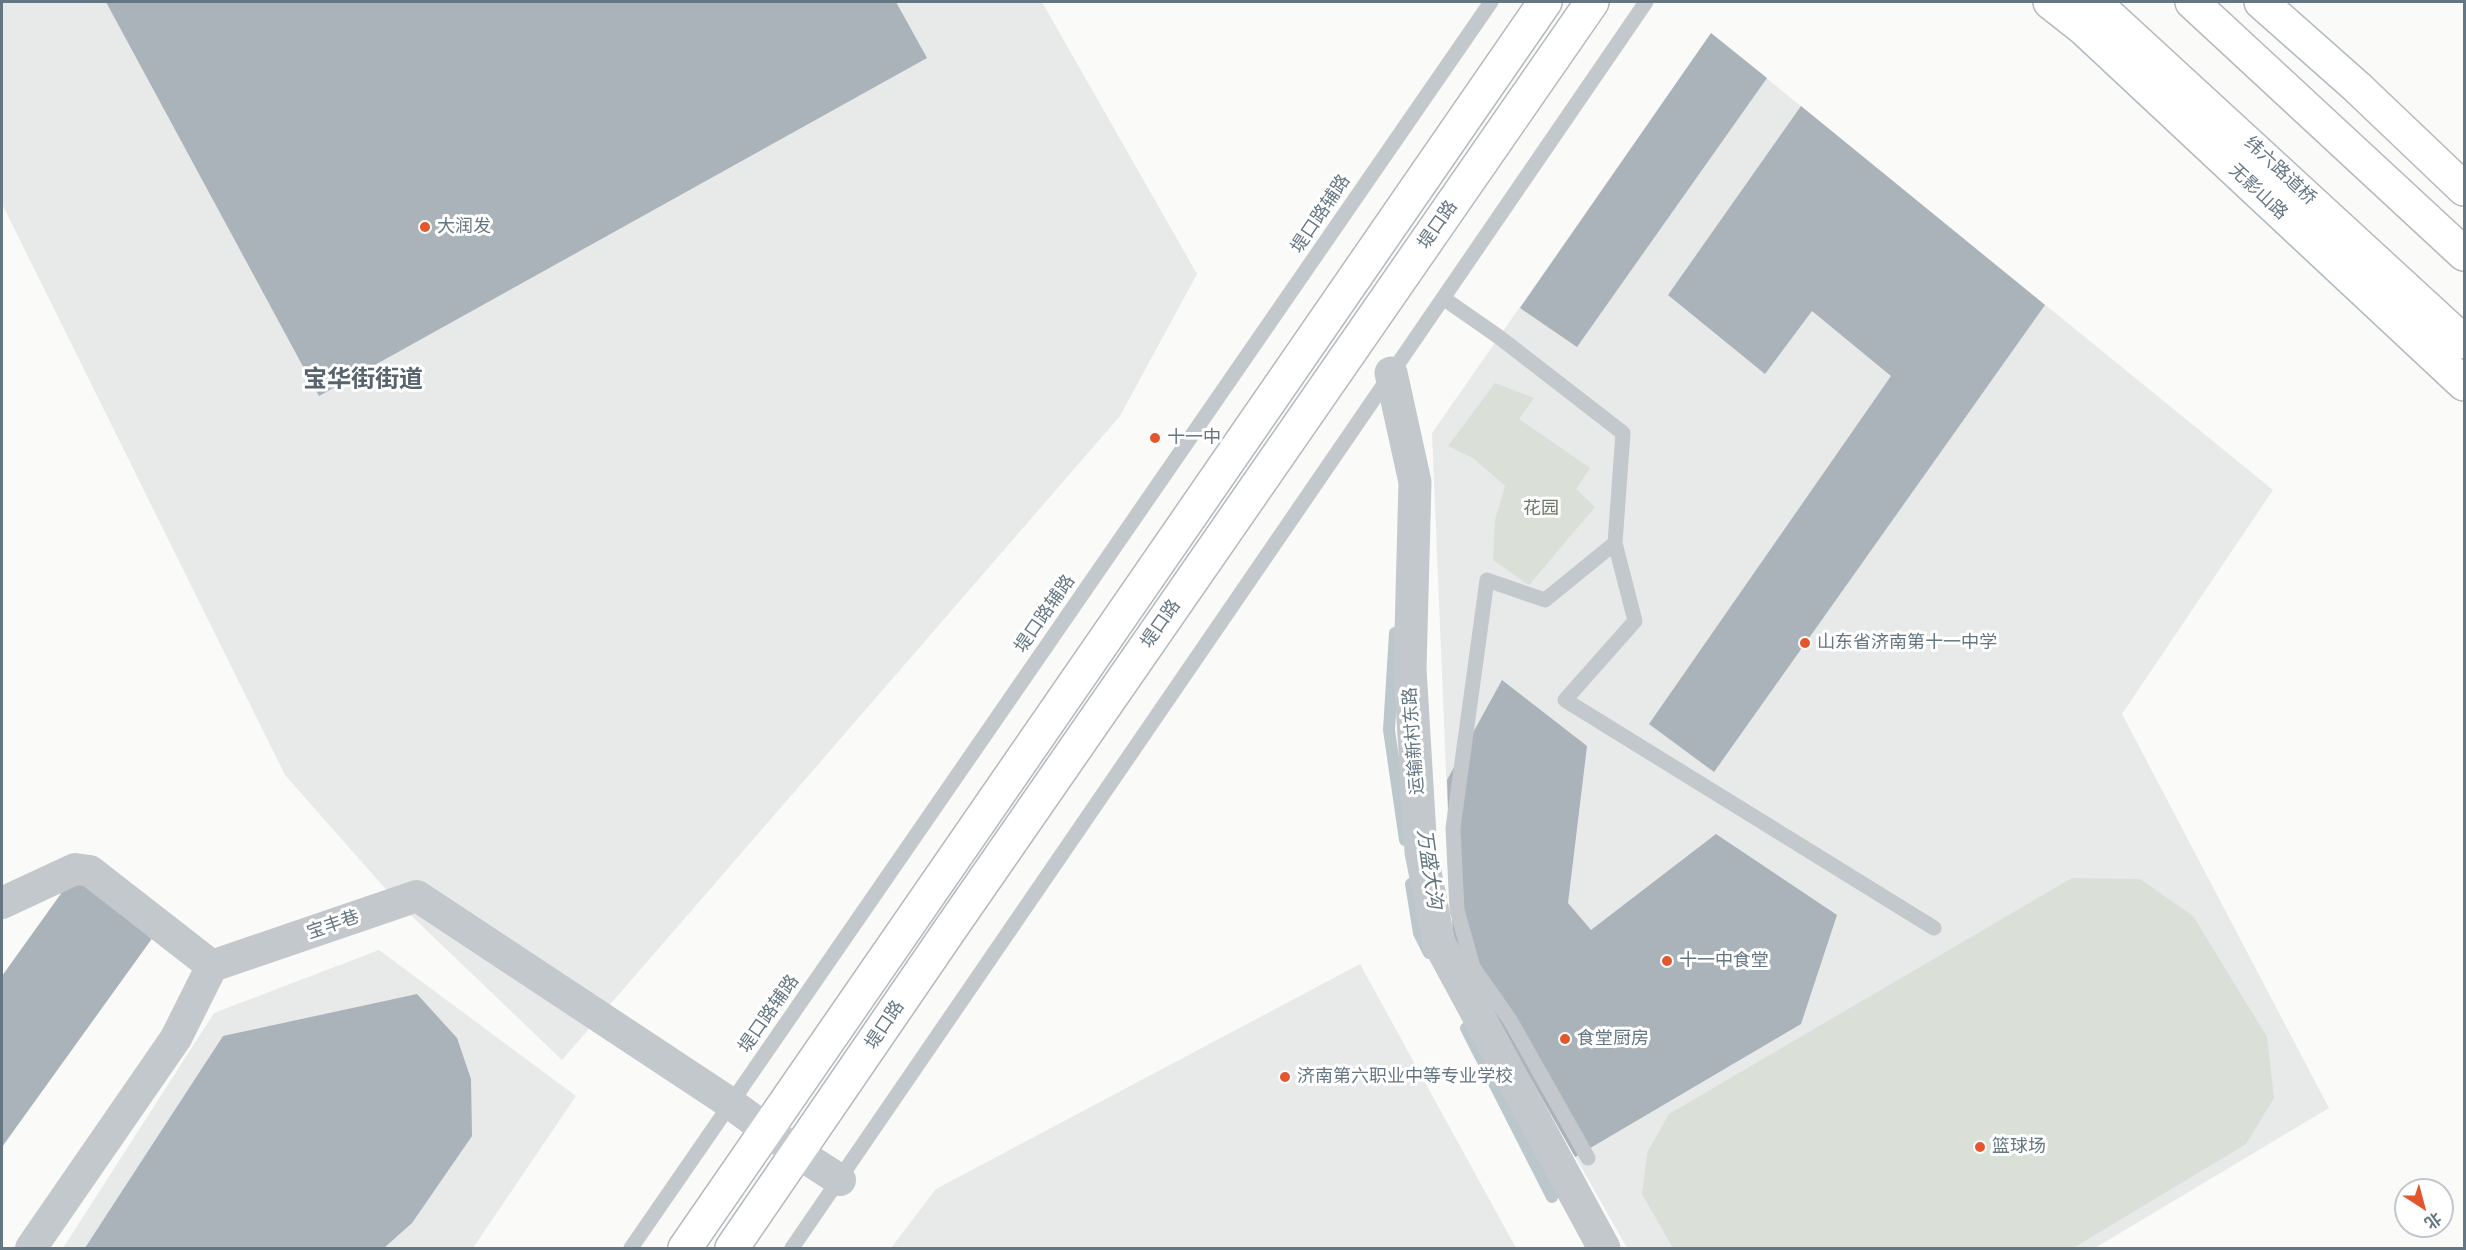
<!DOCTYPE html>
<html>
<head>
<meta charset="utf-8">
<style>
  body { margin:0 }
  #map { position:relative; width:2466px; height:1250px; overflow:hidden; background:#fafaf8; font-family:"Noto Sans","Noto Sans SC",sans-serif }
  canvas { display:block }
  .frame { position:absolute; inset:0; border:3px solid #657683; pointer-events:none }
  .north { position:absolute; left:2394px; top:1178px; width:60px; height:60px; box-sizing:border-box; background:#fff; border:2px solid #c1c8cd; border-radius:50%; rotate:144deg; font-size:16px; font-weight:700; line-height:24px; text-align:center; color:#657683 }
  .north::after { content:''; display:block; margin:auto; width:21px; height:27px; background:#e4572e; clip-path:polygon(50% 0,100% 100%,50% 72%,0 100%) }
</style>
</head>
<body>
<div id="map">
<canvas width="2466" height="1250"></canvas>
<div class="frame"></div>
<div class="north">北</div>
</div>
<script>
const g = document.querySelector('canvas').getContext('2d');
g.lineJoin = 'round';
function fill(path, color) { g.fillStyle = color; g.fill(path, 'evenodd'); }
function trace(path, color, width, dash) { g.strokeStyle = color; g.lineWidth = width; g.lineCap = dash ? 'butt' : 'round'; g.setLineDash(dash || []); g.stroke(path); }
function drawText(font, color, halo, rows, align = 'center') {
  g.font = font + ' "Noto Sans","Noto Sans SC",sans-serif'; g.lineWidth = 6; g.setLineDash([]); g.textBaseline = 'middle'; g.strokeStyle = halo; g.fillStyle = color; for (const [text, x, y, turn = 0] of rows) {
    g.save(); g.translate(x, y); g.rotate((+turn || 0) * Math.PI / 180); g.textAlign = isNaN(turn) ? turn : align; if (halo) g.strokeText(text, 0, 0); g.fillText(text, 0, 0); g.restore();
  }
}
fill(new Path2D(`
  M2,2H1042L1197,274L1120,416L562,1060L398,903L285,775L2,204Z
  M1711,33L2273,490L2122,714L2329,1108L2095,1248H1627L1453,941L1432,433Z
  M379,950L576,1096L473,1248H63L214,1013Z
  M1360,964L1516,1248H891L936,1189Z`), '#e8e9e9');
fill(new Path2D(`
  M1495,383L1534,398L1519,419L1590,468L1576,489L1595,507L1529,585L1493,560L1495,520L1505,486L1473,458L1448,446Z
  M2072,878L2140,879L2193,916L2267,1037L2274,1098L2246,1144L2073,1248H1673L1642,1194L1647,1153L1669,1114Z`), '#dadfd7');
trace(new Path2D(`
  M1395,633L1389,730L1405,840
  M1411,884L1419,933L1429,953
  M1466,1028L1552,1197`), '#bbc7cb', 12);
fill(new Path2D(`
  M106,2H896L927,58L319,396Z
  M1711,33L1767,78L1577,347L1520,308Z
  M1801,106L2045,305L1714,772L1649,724L1891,376L1812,311L1765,374L1668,295Z
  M1502,680L1587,746L1568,903L1591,930L1716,834L1837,915L1801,1024L1575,1157L1453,941L1447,780Z
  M75,874L156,933L2,1147V976Z
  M417,994L457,1038L471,1079L472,1136L412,1223L384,1248H85L223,1036Z`), '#aab3b9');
const secondary = new Path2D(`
  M2050,2L2083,28L2464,384
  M2261,2L2357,87L2464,189`);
const primary = new Path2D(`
  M2094,2L2464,342
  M2192,2L2464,254
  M685,1248L1545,2
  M732,1248L951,928L1592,2`);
trace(secondary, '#b3babf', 36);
trace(primary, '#b5babe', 36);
trace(new Path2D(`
  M1443,298L1499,337L1623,433L1615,543L1545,600L1487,580L1453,828L1457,910L1473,967L1510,1020L1588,1158
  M1615,543L1635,621L1565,700L1934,928
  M631,1248L1491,2
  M792,1248L1646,2`), '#c3c8cc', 15);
trace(new Path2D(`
  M2,903L75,869L90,871L212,966
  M31,1248L176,1038L212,966L417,896L730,1103L798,1153L840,1180`), '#c3c8cc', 32);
trace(new Path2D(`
  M1391,373L1415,482L1410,669L1421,852L1439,943L1604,1248`), '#c3c8cc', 33);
trace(secondary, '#fff', 33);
trace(primary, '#fff', 33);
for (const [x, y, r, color] of [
  [425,227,6,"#e4572e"],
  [1155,438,6,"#e4572e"],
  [1805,643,6,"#e4572e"],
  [1667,961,6,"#e4572e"],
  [1565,1039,6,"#e4572e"],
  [1285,1077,6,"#e4572e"],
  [1980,1147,6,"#e4572e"]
]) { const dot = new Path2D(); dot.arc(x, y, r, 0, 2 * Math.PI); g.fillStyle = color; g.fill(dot); trace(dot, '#fff', 2); }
drawText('18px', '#657683', '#fff', [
  ["纬六路道桥",2280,171,43],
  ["无影山路",2258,192,43],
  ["堤口路辅路",1321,214,-56],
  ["堤口路",1438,225,-55],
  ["堤口路辅路",1045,614,-55],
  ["堤口路",1161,624,-55],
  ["运输新村东路",1414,741,-94],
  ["宝丰巷",333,925,-19],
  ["堤口路辅路",769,1014,-55],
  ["堤口路",885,1025,-56]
]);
drawText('18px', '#657683', '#fff', [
  ["大润发",437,227],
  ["十一中",1167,438],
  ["山东省济南第十一中学",1817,643],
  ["十一中食堂",1679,961],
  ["食堂厨房",1577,1039],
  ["济南第六职业中等专业学校",1297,1077],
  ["篮球场",1992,1147]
], 'left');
drawText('18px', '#687a64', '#fff', [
  ["花园",1541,509]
]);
drawText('italic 20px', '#60757c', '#fff', [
  ["万盛大沟",1429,869,82]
]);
drawText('bold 24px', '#57646e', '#fff', [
  ["宝华街街道",363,380]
]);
</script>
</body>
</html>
